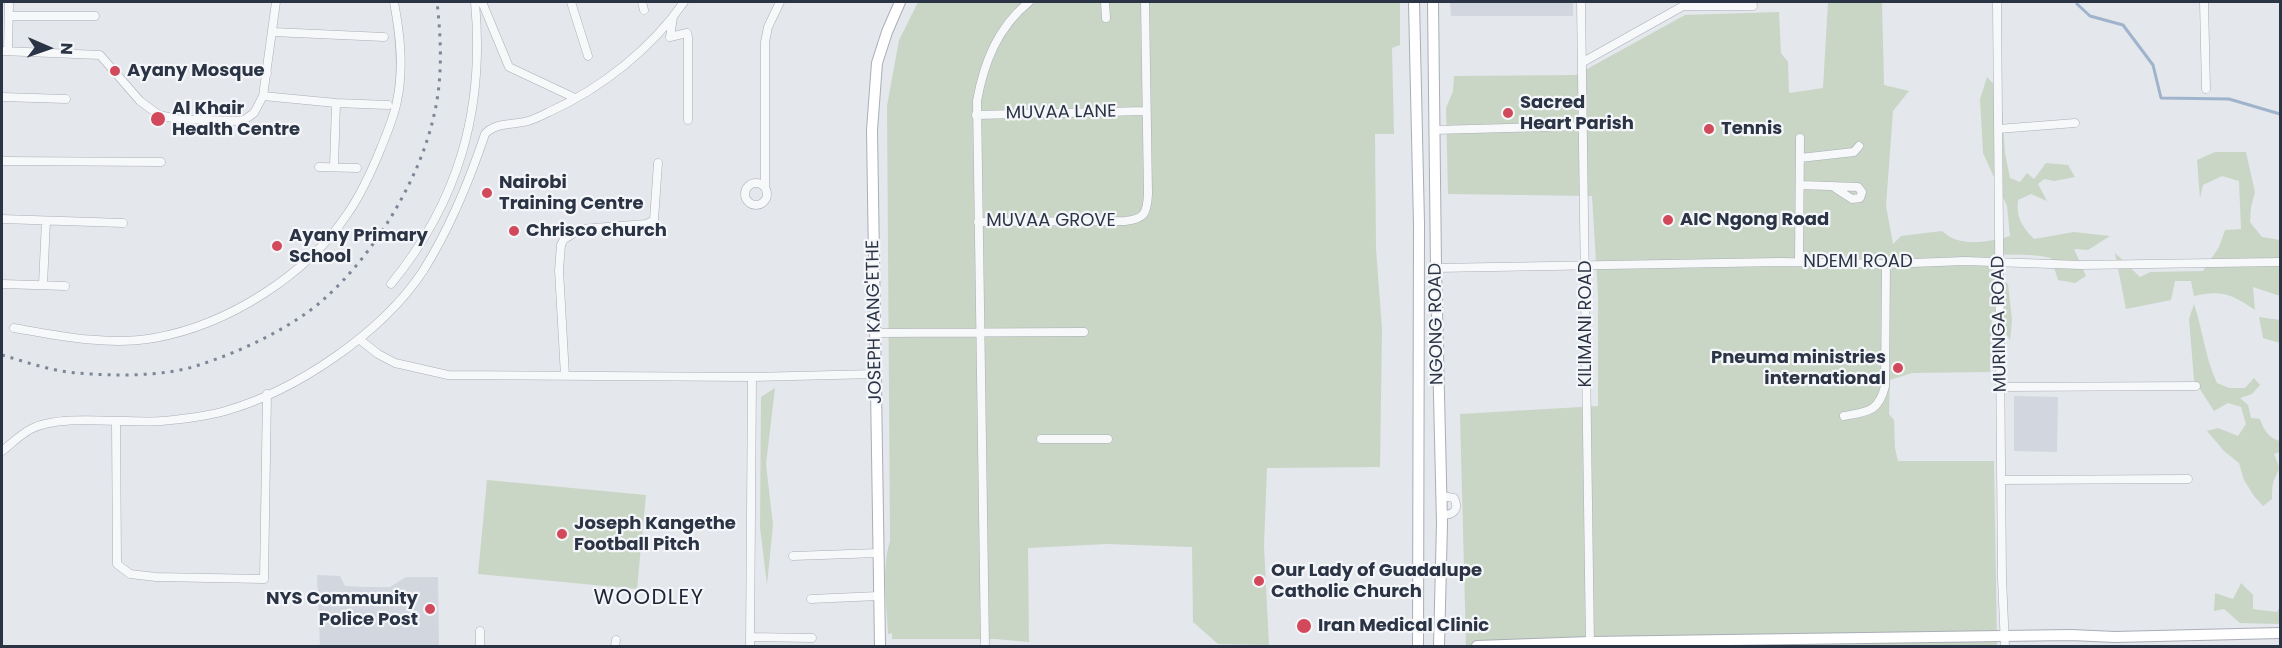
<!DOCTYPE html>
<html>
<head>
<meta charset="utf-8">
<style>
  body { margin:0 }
  #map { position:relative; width:2282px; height:648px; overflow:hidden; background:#e4e7ec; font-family:Poppins,sans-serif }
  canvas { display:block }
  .frame { position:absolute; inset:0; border:3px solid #2b3445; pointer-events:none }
  .north { position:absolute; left:18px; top:18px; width:60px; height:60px; -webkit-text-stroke:4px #f4f6f9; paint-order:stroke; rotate:92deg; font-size:16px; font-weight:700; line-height:24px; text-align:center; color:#2b3445 }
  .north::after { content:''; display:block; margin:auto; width:21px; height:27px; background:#2b3445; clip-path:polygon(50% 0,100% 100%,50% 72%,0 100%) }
</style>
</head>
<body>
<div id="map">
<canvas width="2282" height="648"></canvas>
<div class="frame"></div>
<div class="north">N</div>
</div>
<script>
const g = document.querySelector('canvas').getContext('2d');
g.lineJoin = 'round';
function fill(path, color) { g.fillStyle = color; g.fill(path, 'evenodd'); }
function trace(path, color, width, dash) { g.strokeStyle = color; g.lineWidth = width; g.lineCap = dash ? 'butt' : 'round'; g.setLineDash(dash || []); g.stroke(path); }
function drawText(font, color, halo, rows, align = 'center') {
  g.font = font + ' Poppins,sans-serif'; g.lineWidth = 4.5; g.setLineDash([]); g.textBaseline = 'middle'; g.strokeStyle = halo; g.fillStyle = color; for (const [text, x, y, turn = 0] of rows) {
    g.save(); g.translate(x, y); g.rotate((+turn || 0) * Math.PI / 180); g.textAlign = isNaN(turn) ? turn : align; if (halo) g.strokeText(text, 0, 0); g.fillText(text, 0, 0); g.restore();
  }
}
fill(new Path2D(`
  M1450,2H1573V16H1451Z
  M2014,396L2058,397L2057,452L2014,451Z
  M317,575L340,576L345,586L366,587H390L406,577H438L439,646H320Z`), '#d2d6de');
fill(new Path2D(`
  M918,2H1400V45L1392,48L1394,134H1375L1376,249L1382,329L1380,467L1267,468L1264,546L1269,645L1218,644L1193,622L1192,547L1107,544L1028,548L1029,642L996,639H892V633L888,634C887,604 881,570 890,541L887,106L899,40Z
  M1828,2H1882L1884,85L1909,91L1893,111L1886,206L1893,244L1901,236L1942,231C1959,248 1989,242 2010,236L2007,206L1983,153L1980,99L1987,77L2001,92L2005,153L2010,178L2020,182L2027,173L2034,179L2046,163L2068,165L2075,177L2054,181L2044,179L2038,184L2047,201L2031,194L2018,200C2016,217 2022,227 2034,239L2074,232L2110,236L2088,250L2074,249L2086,276L2075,283L2058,280L2051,258C2031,253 2013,256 1994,254L1993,274L2008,284L2012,320L2010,340L1992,311L1990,372L1912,373L1890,380L1889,414L1894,420L1895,448L1898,461H1994L1997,646H1466L1460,414L1598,406V295L1592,196L1448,194L1446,108L1453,91L1454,76L1576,75L1685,15L1779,12L1781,53L1788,62L1789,93L1823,88Z
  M2215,152H2246L2255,192L2251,207L2250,222L2262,237L2280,240V296L2253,287L2255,310C2231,294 2222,290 2194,296L2191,281H2175L2171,300L2126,309L2115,253L2140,277L2150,272L2203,271L2219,247L2225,230L2241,229L2239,181L2222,176L2203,185L2200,198L2197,160Z
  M2194,304C2203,331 2205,357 2217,383L2229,388H2245L2254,378L2260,385L2252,394L2240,398L2248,405L2251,418L2260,419C2264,430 2268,438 2280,441V452L2274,454C2282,473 2279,466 2273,483C2272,488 2272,494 2272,499L2263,506L2254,496L2244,480L2239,463L2224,451L2207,431L2218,428L2238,436L2246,424L2241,407L2228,403L2214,411L2194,380L2189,319Z
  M2259,317L2280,320V343L2263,338Z
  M775,388L766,464L773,525L767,585L760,527L761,397Z
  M487,480L646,495L637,589L478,574Z
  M2241,583L2253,595V609L2277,612L2280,607V624L2240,623L2224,609L2214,611L2215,593L2233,599Z`), '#c9d6c5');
trace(new Path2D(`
  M2077,2V4L2090,16L2123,25L2153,65L2161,98L2229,99L2280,114`), '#9fb4cc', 3);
const street = new Path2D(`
  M482,2L509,67L575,98
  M571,2L588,56
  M642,2L644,10
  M1105,2L1106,18
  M1581,2L1590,645
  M1997,2L2002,578L2005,646
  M2204,2L2206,89
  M9,16H95
  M673,17L670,37L687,33L688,37V120
  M273,32L384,37
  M2,51L100,55L140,101L159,115L177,119L238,121L244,120L254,113L263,96L276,2
  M8,51L9,2
  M1583,62L1683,6H1753
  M193,70L267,73
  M263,96L336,103L388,105
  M2,97L66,99
  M976,115L1146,111
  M1998,129L2075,123
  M1434,130L1584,126
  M1800,158L1854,152L1859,146
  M2,161L161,162
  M319,167L357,168
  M334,167L336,103
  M745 194a11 11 0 1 1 22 0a11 11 0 1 1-22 0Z
  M1800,185L1858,187L1862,192L1860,198L1852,199L1832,186
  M765,187V42L768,27L780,2
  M2,219L123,223
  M978,222L1125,221C1145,219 1147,213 1148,194L1145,2
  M1799,262L1800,138
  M1436,268L1780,262L1886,264L1965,261L2081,265L2280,262
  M3,284L65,286
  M43,284L46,221
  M391,284C459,201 485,109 475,2
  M14,328C60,336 108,346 154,338C228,325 307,275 348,213C362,193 372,170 381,148C387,133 394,117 397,101C404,68 400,34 394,2
  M875,333L1084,332
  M359,339L378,354L395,363L448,375L752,377L875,374
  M565,376L559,270L561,245L564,239L581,229L647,224L654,220L658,163
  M2001,387L2196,386
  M1844,416C1867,412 1879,412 1885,386L1886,264
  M116,422L117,564L130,574L156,577L264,579L267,394
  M1041,439H1108
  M2,451C11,444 21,434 31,429C61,413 126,424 162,421C183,419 205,417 225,411C296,391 382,333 423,271C450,228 469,182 485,134C495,122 514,125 528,121C535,119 543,115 549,112C602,88 651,49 684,2
  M2001,480L2188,479
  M1441,496L1454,498C1460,510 1453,515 1442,515
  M793,556L878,553
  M811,599L878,596
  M480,631V646
  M750,637L812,638
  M615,646L616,640
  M750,646L752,377
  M985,646L977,101C984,62 998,27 1029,2`);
const secondary = new Path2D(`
  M1414,2L1419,224L1418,646
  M1433,2L1436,268L1442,523L1439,646
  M880,646L872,130L877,63L887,32L900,2
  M1477,646L1590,642L2071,635L2115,637L2280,633`);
trace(street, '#a9aeb7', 9);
trace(secondary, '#a9aeb7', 12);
trace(street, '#f7f8fa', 8);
trace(secondary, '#fff', 10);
trace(new Path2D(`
  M2,355C26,362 51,371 77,373C113,376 164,377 199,365C240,352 291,328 323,300C373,256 420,180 434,115C443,78 441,38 437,2`), '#7d8696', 3, [3, 6]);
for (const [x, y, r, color] of [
  [115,71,6,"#d1495b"],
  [1508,113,6,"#d1495b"],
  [158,119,8,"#d1495b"],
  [1709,129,6,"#d1495b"],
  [487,193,6,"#d1495b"],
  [1668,220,6,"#d1495b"],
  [514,231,6,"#d1495b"],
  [277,246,6,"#d1495b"],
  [1898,368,6,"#d1495b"],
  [562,534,6,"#d1495b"],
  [1259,581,6,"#d1495b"],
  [430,609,6,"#d1495b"],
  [1304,626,8,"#d1495b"]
]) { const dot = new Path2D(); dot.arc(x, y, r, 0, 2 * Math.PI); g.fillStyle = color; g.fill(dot); trace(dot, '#f4f6f9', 2); }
drawText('bold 18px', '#2b3445', '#f4f6f9', [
  ["Ayany Mosque",127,71],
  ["Sacred",1520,103],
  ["Heart Parish",1520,124],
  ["Al Khair",172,109],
  ["Health Centre",172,130],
  ["Tennis",1721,129],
  ["Nairobi",499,183],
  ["Training Centre",499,204],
  ["AIC Ngong Road",1680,220],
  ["Chrisco church",526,231],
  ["Ayany Primary",289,236],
  ["School",289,257],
  ["Pneuma ministries",1886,358,"right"],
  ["international",1886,379,"right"],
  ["Joseph Kangethe",574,524],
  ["Football Pitch",574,545],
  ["Our Lady of Guadalupe",1271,571],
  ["Catholic Church",1271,592],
  ["NYS Community",418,599,"right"],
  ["Police Post",418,620,"right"],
  ["Iran Medical Clinic",1318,626]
], 'left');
drawText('18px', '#2b3445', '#f4f6f9', [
  ["MUVAA LANE",1061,113,-1],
  ["MUVAA GROVE",1051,221],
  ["NDEMI ROAD",1858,262],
  ["JOSEPH KANG'ETHE",875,322,-91],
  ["NGONG ROAD",1437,324,-91],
  ["KILIMANI ROAD",1586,324,-90],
  ["MURINGA ROAD",2000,324,-91]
]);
g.letterSpacing = '1.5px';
drawText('21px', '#1d2536', '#f4f6f9', [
  ["WOODLEY",649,599]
]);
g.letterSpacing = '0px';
</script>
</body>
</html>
